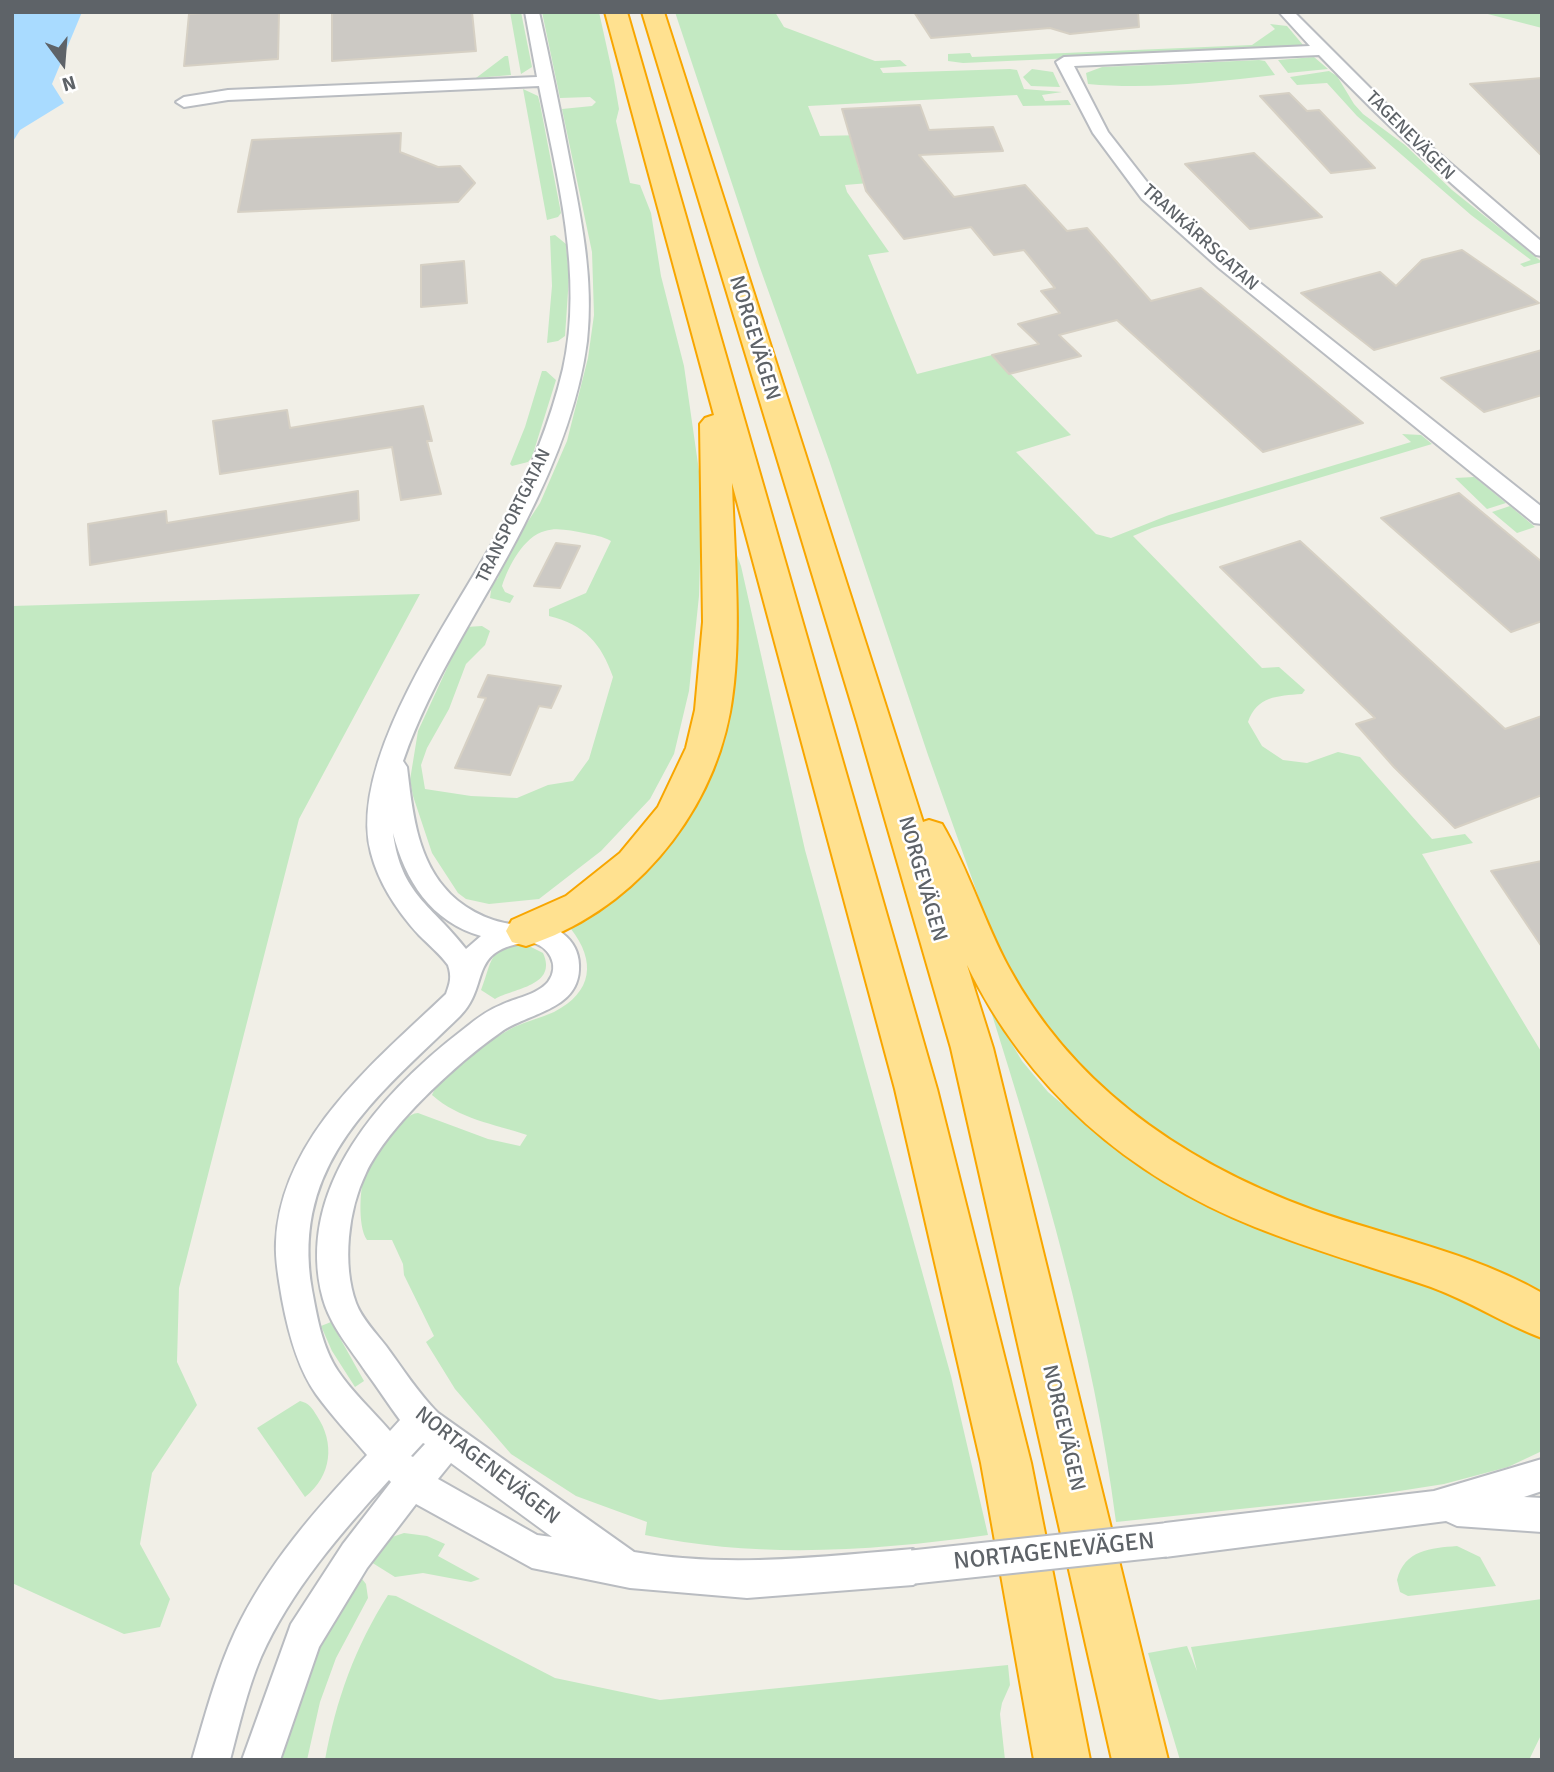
<!DOCTYPE html>
<html>
<head>
<meta charset="utf-8">
<style>
  body { margin:0 }
  #map { position:relative; width:1554px; height:1772px; overflow:hidden; background:#f1efe7; font-family:Signika,sans-serif }
  canvas { display:block }
  .frame { position:absolute; inset:0; border:14px solid #5e6368; pointer-events:none }
  .north { position:absolute; left:28px; top:28px; width:70px; height:70px; -webkit-text-stroke:5px #fff; paint-order:stroke; rotate:164deg; font-size:19px; font-weight:700; line-height:28px; text-align:center; color:#5e6368 }
  .north::after { content:''; display:block; margin:auto; width:24px; height:32px; background:#5e6368; clip-path:polygon(50% 0,100% 100%,50% 72%,0 100%) }
</style>
</head>
<body>
<div id="map">
<canvas width="1554" height="1772"></canvas>
<div class="frame"></div>
<div class="north">N</div>
</div>
<script>
const g = document.querySelector('canvas').getContext('2d');
g.lineJoin = 'round';
function fill(path, color) { g.fillStyle = color; g.fill(path, 'evenodd'); }
function trace(path, color, width, dash) { g.strokeStyle = color; g.lineWidth = width; g.lineCap = dash ? 'butt' : 'round'; g.setLineDash(dash || []); g.stroke(path); }
function drawText(font, color, halo, rows, align = 'center') {
  g.font = font + ' Signika,sans-serif'; g.lineWidth = 5; g.setLineDash([]); g.textBaseline = 'middle'; g.strokeStyle = halo; g.fillStyle = color; for (const [text, x, y, turn = 0] of rows) {
    g.save(); g.translate(x, y); g.rotate((+turn || 0) * Math.PI / 180); g.textAlign = isNaN(turn) ? turn : align; if (halo) g.strokeText(text, 0, 0); g.fillText(text, 0, 0); g.restore();
  }
}
fill(new Path2D(`
  M510,12H521L532,67L521,74Z
  M542,12H599L614,80L619,109L616,121L630,183L640,185L651,213L661,276L684,366L702,492L699,596L689,691L674,754L650,799L601,851L539,899L489,904L466,899L458,893L432,853L413,796L410,780L418,731L466,627L482,626L490,631L485,645L466,664L449,709L427,748L421,765L425,789L471,796L517,798L548,785L573,781L589,759L613,677C601,643 585,625 549,616V609L586,593L611,541C602,536 594,535 584,533C572,531 557,527 545,531C524,536 508,567 502,586L505,592L514,596L510,603L490,598L492,584L498,578L504,558L540,503L567,441L588,358L594,315L592,252L562,109L592,106L596,102L590,97L560,98Z
  M675,12H775L784,27L875,61L900,60L907,66L880,68L883,73L1010,69L1017,70L1024,89L1062,92L1042,95L1045,101L1068,100L1071,105L1023,106L1017,95L808,106L820,136L864,135L855,153L859,170L871,169L893,181L845,185L847,192L889,252L868,255L917,374L992,355L1071,435L1016,452L1096,534L1111,538L1169,515L1411,442L1402,434L1421,435L1432,444L1152,528L1133,536L1262,668L1279,667L1305,690L1302,694C1277,696 1257,696 1248,722L1262,746L1283,760L1307,763L1338,752L1360,757L1432,839L1465,834L1473,843L1422,854L1542,1053V1297L1433,1250L1297,1204L1234,1179L1135,1120L1085,1077L1013,982L990,929L928,755L829,460L759,265Z
  M1480,12H1542V28Z
  M1270,24L1287,26L1303,45L1296,48L963,63L948,61V54L970,53L972,57L1252,45L1275,29Z
  M505,56H508L511,75L476,78Z
  M1314,57L1328,69L1288,73L1278,60Z
  M1259,60L1265,61L1275,75C1214,82 1149,90 1088,84L1086,73L1102,67Z
  M1032,69L1053,72L1060,87L1031,86L1023,77Z
  M1329,71L1337,76L1354,104L1363,114L1405,145L1452,190L1542,262L1524,267L1520,264L1531,260L1471,215L1357,116L1327,83L1297,85L1290,77Z
  M523,89L538,96L540,104L561,213L558,217L547,220Z
  M555,235L566,244L569,277L565,336L558,341L547,343L552,286L550,236Z
  M542,371H546L556,380L532,457L528,462L512,466L510,464L525,427Z
  M1474,477L1478,480L1506,503L1487,509L1455,478Z
  M1510,506L1535,527L1517,533L1492,512Z
  M732,553H736L741,566L805,850L951,1376L988,1535C873,1551 759,1559 645,1535L647,1522L576,1496L511,1454L455,1389L426,1342L434,1336L404,1275L403,1264L392,1240H367C357,1226 360,1184 366,1169C373,1153 401,1114 418,1113L488,1139L520,1146L527,1135C494,1124 459,1119 432,1095C443,1068 489,1041 514,1027C527,1021 541,1018 554,1012C593,992 596,961 571,929L680,824Z
  M420,594L299,819L179,1288L177,1362L197,1405L152,1473L140,1544L170,1599L160,1627L124,1634L12,1583V606Z
  M525,944L543,953C558,986 514,988 495,999L481,990C492,963 488,945 525,944Z
  M989,1005L1022,1061L1048,1092L1117,1150L1167,1182L1385,1265L1542,1331V1451L1508,1467L1444,1484L1374,1495L1116,1522C1094,1346 1042,1174 989,1005Z
  M331,1322L364,1381L355,1387L332,1351L321,1326Z
  M300,1401C309,1403 312,1408 317,1416C335,1443 332,1476 305,1497L257,1428Z
  M404,1533L427,1536L445,1544L438,1556L480,1579L471,1582L423,1573L395,1577L363,1557L386,1539Z
  M1457,1546L1480,1557L1496,1586L1408,1596L1400,1592L1397,1580C1404,1550 1431,1548 1457,1546Z
  M359,1575L366,1584L368,1598L336,1658L320,1702L307,1760H270L293,1690Z
  M388,1595L396,1596L555,1678L660,1700L1008,1665L1010,1685L1002,1703L1000,1714L1005,1760H325C336,1700 355,1647 388,1595Z
  M1542,1599V1733L1529,1760H1180L1148,1653L1187,1646L1197,1671L1191,1647Z`), '#c3e9c2');
fill(new Path2D(`
  M12,12H82L52,84L64,103L20,130L12,143Z`), '#a9dbff');
const building = new Path2D(`
  M218,12H279L278,59L184,66L189,14Z
  M332,12H472L476,51L332,61Z
  M914,12H1138L1139,27L1070,34L1050,28L931,38Z
  M1542,78V156L1470,84Z
  M1289,93L1307,111L1319,110L1375,168L1331,173L1260,96Z
  M920,105L929,130L993,127L1003,151L919,155L954,197L1025,185L1067,231L1087,228L1151,301L1201,288L1363,423L1263,452L1117,320L1059,335L1081,356L1009,374L992,355L1039,344L1018,324L1060,313L1041,291L1055,288L1024,250L994,255L971,227L904,239L866,191L842,109Z
  M401,133L400,152L438,167L460,166L475,183L458,202L238,212L252,140Z
  M1254,153L1322,217L1250,229L1185,164Z
  M1462,250L1539,303L1374,350L1301,293L1380,272L1396,286L1422,260Z
  M464,261L467,303L421,307V265Z
  M1542,350V395L1484,412L1441,378Z
  M423,406L432,441H427L441,494L401,500L392,447L220,474L213,421L287,410L290,428Z
  M358,491L359,520L90,565L88,524L166,511L167,523Z
  M1459,493L1542,562V621L1511,632L1381,518Z
  M1300,541L1505,729L1542,716V795L1455,828L1394,767L1356,724L1375,718L1220,567Z
  M556,543L580,546L560,588L534,586Z
  M488,675L561,686L551,708L539,706L510,775L455,768L486,698L478,697Z
  M1542,861V947L1491,871Z`);
fill(building, '#ccc9c4');
trace(building, '#d6d0c4', 2);
const minor = new Path2D(`
  M525,12H539C550,61 560,109 569,157C581,218 594,279 587,341C579,405 553,468 524,525C484,604 432,677 403,761L407,767C412,808 416,854 444,887C459,906 488,922 512,924C519,924 526,922 533,922C559,925 581,942 579,970C577,1010 528,1013 501,1032C458,1062 388,1126 366,1173C348,1210 342,1264 356,1303C362,1319 376,1333 386,1346C403,1369 418,1393 438,1413L634,1552C727,1568 819,1557 913,1549L925,1555L931,1567L925,1579L913,1585L747,1598L630,1588L532,1568L416,1504L367,1568L319,1647L280,1760H242L291,1624L343,1544L391,1482L389,1480C340,1534 291,1590 261,1657C247,1690 239,1726 230,1760H192C205,1716 216,1673 235,1632C267,1564 317,1508 367,1455C350,1435 331,1415 316,1394C297,1367 288,1331 282,1299C279,1280 275,1261 276,1242C281,1136 376,1061 446,994C450,983 452,977 448,965C440,954 429,945 419,935C398,912 379,884 371,853C346,758 458,609 502,526C528,476 550,424 563,369C584,276 557,177 539,86L228,100L184,107L176,102L184,97L228,90L537,77ZM393,833C405,880 431,922 481,936L466,949C432,905 401,895 393,833ZM530,942C548,945 561,965 548,982C537,995 515,998 501,1005C488,1010 476,1019 465,1028C384,1090 293,1187 323,1299C331,1327 350,1348 366,1372C378,1388 388,1404 400,1420L390,1431C373,1411 352,1392 338,1371C322,1347 317,1317 312,1290C290,1162 378,1096 460,1016C491,985 466,949 530,942ZM423,1443L425,1444L413,1457L411,1456ZM451,1463L552,1537L537,1535L438,1479Z
  M1279,12H1294L1415,133L1542,242V256L1536,255C1459,193 1387,126 1319,55L1074,66L1108,132L1154,191L1231,260L1542,507V524L1534,523L1219,268L1142,199L1093,133L1056,62L1064,57L1310,46Z
  M1542,1459V1491L1524,1497L1542,1498V1532L1457,1526L1446,1521L1165,1557L1153,1552L1148,1540L1153,1528L1165,1523L1434,1491Z`);
const highway = new Path2D(`
  M605,12H627L937,1089L1031,1463L1090,1760H1034L981,1463L895,1089L732,483C734,556 743,641 730,712C710,819 630,913 526,946L512,942L506,931L512,920L566,896L620,853L658,807L686,748L695,710L703,622L700,424L705,418L714,415Z
  M642,12H664L923,822L929,820L942,824C969,870 984,922 1009,968C1075,1089 1187,1164 1313,1210C1389,1237 1470,1252 1542,1293V1338C1504,1324 1470,1301 1431,1287C1372,1267 1312,1250 1255,1227C1128,1176 1027,1089 967,965L993,1048L1168,1760H1112L951,1048L857,722Z`);
trace(minor, '#b9bcc1', 4);
trace(highway, '#f8a600', 4);
fill(minor, '#fff');
fill(highway, '#ffe190');
const minorBridge = new Path2D(`
  M913,1567L1165,1540`);
trace(minorBridge, '#b9bcc1', 37, []);
trace(minorBridge, '#fff', 33);
drawText('18px', '#5e6368', '#fff', [
  ["TAGENEVÄGEN",1410,136,45],
  ["TRANKÄRRSGATAN",1200,238,42],
  ["TRANSPORTGATAN",514,516,-64]
]);
drawText('21px', '#5e6368', '#fff', [
  ["NORGEVÄGEN",754,338,73],
  ["NORGEVÄGEN",922,879,74],
  ["NORGEVÄGEN",1063,1428,77],
  ["NORTAGENEVÄGEN",487,1466,38]
]);
drawText('24px', '#5e6368', '#fff', [
  ["NORTAGENEVÄGEN",1054,1552,-6]
]);
</script>
</body>
</html>
